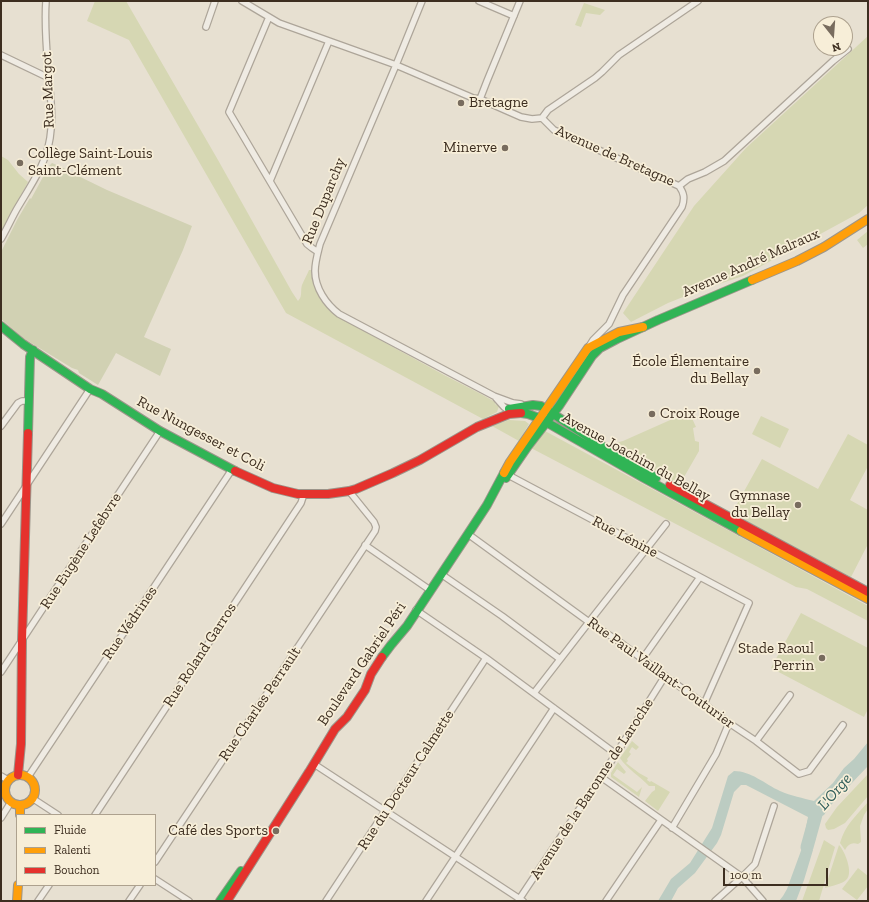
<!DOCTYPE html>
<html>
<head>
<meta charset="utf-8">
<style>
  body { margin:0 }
  #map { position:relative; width:869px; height:902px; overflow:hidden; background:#e7e0d1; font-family:"Zilla Slab",serif }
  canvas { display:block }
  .frame { position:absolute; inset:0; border:2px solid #3d2e20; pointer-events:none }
  .legend { position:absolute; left:16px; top:814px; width:140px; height:72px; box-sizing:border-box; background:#f7eed8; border:1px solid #ada18e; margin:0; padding:5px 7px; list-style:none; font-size:12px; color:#3d2e20 }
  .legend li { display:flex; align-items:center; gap:8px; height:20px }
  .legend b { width:20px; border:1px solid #ada18e }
  .north { position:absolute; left:813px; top:16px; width:40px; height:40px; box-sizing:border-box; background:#f7eed8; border:1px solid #ada18e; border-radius:50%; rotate:163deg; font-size:11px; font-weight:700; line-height:16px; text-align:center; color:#3d2e20 }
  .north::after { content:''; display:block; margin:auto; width:14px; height:18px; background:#786c5e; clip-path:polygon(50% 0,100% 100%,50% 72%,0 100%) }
  .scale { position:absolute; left:723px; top:868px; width:105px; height:18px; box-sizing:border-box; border:2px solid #3d2e20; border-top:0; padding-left:5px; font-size:12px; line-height:14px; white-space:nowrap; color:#3d2e20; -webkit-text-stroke:3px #f7eed8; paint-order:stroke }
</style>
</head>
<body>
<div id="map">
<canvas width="869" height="902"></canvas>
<div class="frame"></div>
<ul class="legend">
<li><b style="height:5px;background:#30b455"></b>Fluide</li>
<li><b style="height:5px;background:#ff9f0a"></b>Ralenti</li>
<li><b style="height:5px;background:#e5322d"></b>Bouchon</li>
</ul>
<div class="north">N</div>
<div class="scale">100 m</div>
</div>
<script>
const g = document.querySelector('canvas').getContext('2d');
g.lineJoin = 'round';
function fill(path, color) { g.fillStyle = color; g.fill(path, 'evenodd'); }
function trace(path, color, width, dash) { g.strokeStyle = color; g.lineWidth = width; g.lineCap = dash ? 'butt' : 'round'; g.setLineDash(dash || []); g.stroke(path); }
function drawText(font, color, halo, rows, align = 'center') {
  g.font = font + ' "Zilla Slab",serif'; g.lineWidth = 3.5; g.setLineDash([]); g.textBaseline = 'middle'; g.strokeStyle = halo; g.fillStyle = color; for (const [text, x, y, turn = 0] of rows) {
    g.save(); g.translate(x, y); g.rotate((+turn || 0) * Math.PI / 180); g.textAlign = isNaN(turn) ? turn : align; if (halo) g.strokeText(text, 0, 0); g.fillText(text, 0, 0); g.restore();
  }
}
fill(new Path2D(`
  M95,1H126L218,160L292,292L298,301C303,296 300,291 302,285C304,280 307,275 309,270H311C314,289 320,304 336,316L444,375L481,394L495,402V404L499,406L497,412L483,419L286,313L129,40L87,21Z
  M584,3L605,10L600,15L586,13L581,27L575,25Z
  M868,36V205L859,213L743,276L698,291L668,303L631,322L623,313L694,206L746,148Z
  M1,156L8,160L19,174L28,182L21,195L1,232Z
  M868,231V244L863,248L857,240Z
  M686,413L690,414L696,427L693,428L695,441L699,442V451L680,484L638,462L617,448L615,445V443L623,441Z
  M761,416L789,429L780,448L752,434Z
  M509,420L525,421L529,424L519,441L492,426Z
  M545,431L868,606V621L807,589L796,587L531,448Z
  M848,434L868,445V466L850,500L868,510V544L851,577L732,513L762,459L818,489Z
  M801,613L868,648V709L864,717L771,668Z
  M632,741L639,747L636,750L632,747L629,752L631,754L627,759L628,761L626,763L639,773L648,778L647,780L650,782L651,781L670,792L658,811L645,801L652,792L655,790V786H649C640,776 627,769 620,758Z
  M618,762L626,772L624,774L617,769L613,775L637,792L642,787L639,797L611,777V773Z
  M868,774V796L845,823L834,829L828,830L826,828L825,824L837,807Z
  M868,802V809L864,815L860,826L861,842L858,844C852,842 848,844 845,850L840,843C845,825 856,816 868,802Z
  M824,840L835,847L819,901H802Z
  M839,845C845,851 854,874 846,880C842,884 831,886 825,888Z
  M858,868L868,876V886L857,900L842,889Z`), '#d6d7b3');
fill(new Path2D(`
  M52,163L66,169L68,171L107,190L192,226L183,250L144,337L171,349L160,376L116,353L98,385L79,373L78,370L72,368L23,338L1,319V252L17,220L30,198L31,199L49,166Z`), '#d1d1b3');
fill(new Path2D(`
  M868,742V766L830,806L824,815L822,816L813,819L811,829L816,838L812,849L813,850L804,880L796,901H779L783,896L787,889L802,848L808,817L746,785H741L734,792L721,835L717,843L695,873L678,888L671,901H658L671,879L690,863L712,828L728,776L734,771C751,771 765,784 780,791C791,796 803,798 814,801L833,783L844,768L854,759Z`), '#bcccc2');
trace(new Path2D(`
  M807,847L817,811L823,804`), '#bcccc2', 13);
const street = new Path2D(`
  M242,1L279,23L396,65L473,98L480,99L521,117L532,119L542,118L554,130L679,186
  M422,1L396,65L320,244C318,252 315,262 315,271C315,288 326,304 339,314L494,396L513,403L521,404
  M479,1L514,16
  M269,17L229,112L307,244L312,248L318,252
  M206,27L215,1
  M1,55L49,78
  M480,99L487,81L520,1
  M542,118L548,110L595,78L602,72L619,55L698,1
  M270,181L329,41
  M679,186L688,179L705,172L724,161L833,61L848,49
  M1,239C7,229 12,217 18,207C31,185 46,164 50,138C53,119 51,100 49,80C47,54 44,27 46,1
  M588,348L593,340L609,324L623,295L682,207C685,198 684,193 679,186
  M496,398L504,407L511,412
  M1,426L18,403L22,401H29
  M508,472L512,477L749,603L704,704
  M1,524L90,389
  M468,534L589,622L617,640L665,676L704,704L729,723L756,741L799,774L809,771L843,725
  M365,545L430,590
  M441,574L502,616L560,659
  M416,610L486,658L616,754
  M643,658L700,577
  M1,672L160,431
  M534,693L589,622L666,524
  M756,741L790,695
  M314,764L523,901
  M1,776L8,780
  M28,777L229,474L231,469
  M601,777L742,877L763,901
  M32,798L58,815
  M95,815L301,503L304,494
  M1,818L11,802
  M672,828L716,754L729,723
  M155,862L375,531L376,527L374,522L349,491
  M155,879L189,901
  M38,901L49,885
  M129,901L140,885
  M326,901L486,658
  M426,901L554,708
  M518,901L616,754L665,676
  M606,901L661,820
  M715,901L742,877L755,864L774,806`);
const fast = new Path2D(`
  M1,326L23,344L90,389L102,394L160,431L235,471
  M509,409L533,405L541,406L599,444L656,478
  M521,413L528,414L539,418L642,477L741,531
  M28,433L30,357L33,350
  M506,478L528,446L559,406L592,356L600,348L617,339L658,320L752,280
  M382,657L391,645L407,626L468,534L487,505L504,473
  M220,901L241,871`);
const slow = new Path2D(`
  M752,280L797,261L824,247L868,219
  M504,473L510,462L588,348L619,332L643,327
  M741,531L868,599
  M5 790a15 15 0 1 1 30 0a15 15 0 1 1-30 0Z
  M20,805V815
  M17,901L18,885`);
const jam = new Path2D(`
  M235,471L273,488L298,494H328L349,491L356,489L393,473L420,460L477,427L509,414L521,413
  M670,485L868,592
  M18,775L21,744L22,640L28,433
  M227,901L309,772L335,729L347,717L365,690L371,674L382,657`);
trace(street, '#ada599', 8);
trace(fast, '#9c958a', 10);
trace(slow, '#9c958a', 10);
trace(jam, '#9c958a', 10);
trace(street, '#efebe3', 5.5);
trace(fast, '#30b455', 8);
trace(slow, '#ff9f0a', 8);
trace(jam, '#e5322d', 8);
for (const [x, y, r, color] of [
  [461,103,4,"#786c5e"],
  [505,148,4,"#786c5e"],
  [20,163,4,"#786c5e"],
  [757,371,4,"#786c5e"],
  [652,414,4,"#786c5e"],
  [798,505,4,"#786c5e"],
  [822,658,4,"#786c5e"],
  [276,831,4,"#786c5e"]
]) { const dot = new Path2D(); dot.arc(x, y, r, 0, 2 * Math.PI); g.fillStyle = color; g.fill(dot); trace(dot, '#f7eed8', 1.5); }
drawText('15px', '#3d2e20', '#f7eed8', [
  ["Rue Margot",48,90,-92],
  ["Avenue de Bretagne",615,156,24],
  ["Rue Duparchy",324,201,-68],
  ["Avenue André Malraux",751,263,-24],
  ["Rue Nungesser et Coli",201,434,28],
  ["Avenue Joachim du Bellay",636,457,29],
  ["Rue Lénine",625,537,28],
  ["Rue Eugène Lefebvre",81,551,-57],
  ["Rue Védrines",130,623,-56],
  ["Rue Roland Garros",200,655,-57],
  ["Boulevard Gabriel Péri",362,664,-56],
  ["Rue Paul Vaillant-Couturier",661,673,36],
  ["Rue Charles Perrault",260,704,-56],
  ["Rue du Docteur Calmette",406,780,-57],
  ["Avenue de la Baronne de Laroche",592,789,-57]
]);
drawText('15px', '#3d2e20', '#f7eed8', [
  ["Bretagne",469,103,"left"],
  ["Minerve",497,148],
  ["Collège Saint-Louis",28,154,"left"],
  ["Saint-Clément",28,171,"left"],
  ["École Élementaire",749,362],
  ["du Bellay",749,379],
  ["Croix Rouge",660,414,"left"],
  ["Gymnase",790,496],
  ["du Bellay",790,513],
  ["Stade Raoul",814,649],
  ["Perrin",814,666],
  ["Café des Sports",268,831]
], 'right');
drawText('italic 16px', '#2f5d5a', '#f7eed8', [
  ["L'Orge",835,792,-49]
]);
</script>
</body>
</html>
